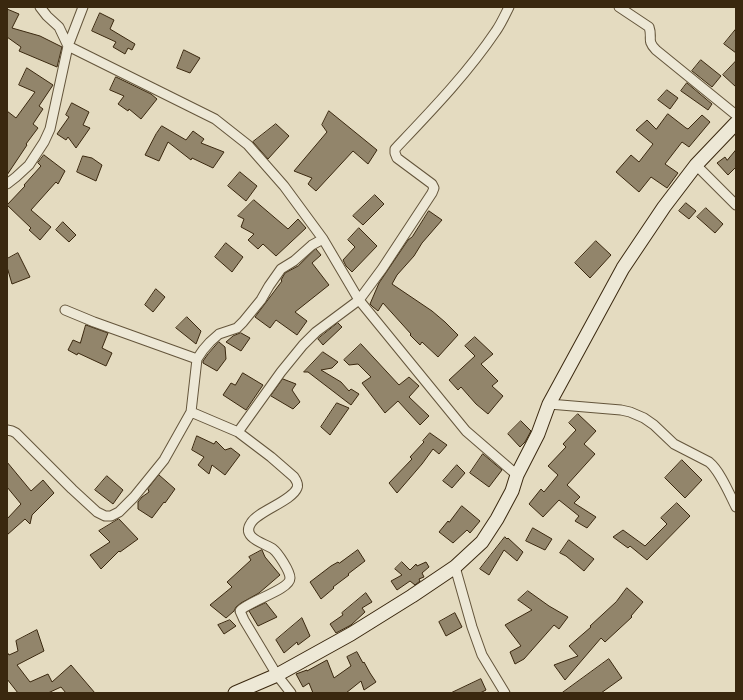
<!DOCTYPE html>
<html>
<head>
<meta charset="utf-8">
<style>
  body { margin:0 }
  #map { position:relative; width:743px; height:700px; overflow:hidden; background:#e4dbc0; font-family:"Sorts Mill Goudy",serif }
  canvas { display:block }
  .frame { position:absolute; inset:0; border:8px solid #3a280f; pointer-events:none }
</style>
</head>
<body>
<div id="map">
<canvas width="743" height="700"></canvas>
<div class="frame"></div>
</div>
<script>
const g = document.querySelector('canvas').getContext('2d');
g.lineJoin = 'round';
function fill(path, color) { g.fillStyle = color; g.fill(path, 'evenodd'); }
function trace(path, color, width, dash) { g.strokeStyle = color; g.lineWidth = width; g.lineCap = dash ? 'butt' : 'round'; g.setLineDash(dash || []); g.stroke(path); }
const building = new Path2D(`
  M7,9L19,14L12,28L40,36L62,47L57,67L19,51L21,47L7,37V38Z
  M100,13L114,20L110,29L135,44L132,50L128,48L125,54L113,47L116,42L92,31Z
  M736,29V53L724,44Z
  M184,50L200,58L190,73L177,68Z
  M701,60L721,76L712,87L692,71Z
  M736,61V87L723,75Z
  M27,68L53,85L39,106L43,109L33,124L38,128L26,144L27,145L7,175V111L16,118L35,92L19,85Z
  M116,77L151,94L157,99L141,119L129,109L128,111L118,104L124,96L110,90Z
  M687,83L712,104L708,110L681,91Z
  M667,90L678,98L670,109L658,100Z
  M72,103L89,112L83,125L90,128L76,148L68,137L66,140L57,134L69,117L66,115Z
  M329,111L377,150L368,164L353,151L316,191L308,184L312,178L294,171L327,132L322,125Z
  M668,114L686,128L688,129L702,115L710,122L689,147L682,142L665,164L678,173L667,188L651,177L639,192L616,172L631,155L639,162L653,144L636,130L647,120L656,129Z
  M276,124L289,136L268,159L253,142Z
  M162,126L186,140L193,131L204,139L201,143L224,152L213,168L192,158L191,160L168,142L159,161L145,155L156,134Z
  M736,150V167L728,175L717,163L725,157L727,160Z
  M44,155L65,171L58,184L56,182L31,210L51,227L40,240L29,230L31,228L7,205L25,186L24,185L41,166L38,163Z
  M83,156L92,158L102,165L96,181L77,172Z
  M240,172L257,186L246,201L228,186Z
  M375,195L384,204L363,225L353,216Z
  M254,200L288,229L298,219L306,228L276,256L263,244L258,249L248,240L254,234L241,227L244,219L238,216Z
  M686,203L696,211L689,219L679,211Z
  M706,208L723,224L715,233L697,217Z
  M429,211L442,220L422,243L414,256L397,275L392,284L432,311L445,322L458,335L438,357L422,342L420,345L410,335L411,334L383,303L378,311L373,307L370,304L379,283L408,240L412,237Z
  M63,222L76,235L69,242L56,230Z
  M359,228L377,246L352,272L346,266L343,260L355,247L348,240Z
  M596,241L611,255L590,278L575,263Z
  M226,243L243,257L232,272L215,257Z
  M316,249L321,255L312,263L329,285L295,312L307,321L297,335L276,320L270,328L255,317L282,281L281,280L285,273L298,266Z
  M18,253L30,277L12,284L7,267V259Z
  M156,289L165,297L153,312L145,305Z
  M187,317L201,331L196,344L176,328Z
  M338,323L342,327L323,345L318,339Z
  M86,325L108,333L102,348L112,353L106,366L78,353L77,355L68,350L73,340L80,343Z
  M241,333L250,338L241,351L226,342L233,336Z
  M475,337L493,354L481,364L498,381L492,386L503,396L488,414L476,404L461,387L458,390L449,380L475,356L465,346Z
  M219,342L225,347L226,359L217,371L203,363V361L208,354Z
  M361,344L399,385L409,377L419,386L409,397L429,416L420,425L398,401L385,413L362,383L371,377L358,364L349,365L344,360Z
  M323,352L338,362L332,368L321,370L341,382L349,391L351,389L359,394L351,405L308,372H304Z
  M243,373L263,385L246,410L223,395L231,383L235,385Z
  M283,379L296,384L292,390L300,402L293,409L271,396Z
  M337,403L349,408L330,435L321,427Z
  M578,414L596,431L584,444L595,454L567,485L580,497L574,503L596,517L587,528L575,521L579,516L559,500L543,517L529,504L541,489L544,492L558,475L548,466L566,447L563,444L576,430L569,423Z
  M521,421L531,431L525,442L520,447L508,434Z
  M430,433L447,445L439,454L433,449L422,464L397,493L389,483L412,459L410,457L424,442L423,441Z
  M197,436L214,444L216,441L225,450L231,448L240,455L225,475L212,465L209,474L198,465L204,457L192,450Z
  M483,454L502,470L489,487L470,473Z
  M682,460L702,480L685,498L665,478Z
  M7,462L31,491L43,480L54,493L32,515L30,524L25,519L7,535V519L21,504L7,487Z
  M457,465L465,473L452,488L443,481Z
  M159,475L175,489L165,503L164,502L152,518L138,509V502L142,497L149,492L148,489Z
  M107,476L123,490L113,504L95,490Z
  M677,503L690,516L647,560L630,546L628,548L613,537L623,530L645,546L667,524L661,518Z
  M462,506L480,521L470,533L467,530L453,543L439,532L448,521L449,522Z
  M119,519L138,539L120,552L119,551L101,569L90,555L110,542L99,531Z
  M533,528L552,539L545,550L526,541Z
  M505,537L507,539L508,538L523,552L517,561L504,550L489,575L480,569Z
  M569,540L594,559L584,571L566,556L560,553Z
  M262,550L265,557L280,575L259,593L241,603L236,607L234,611L226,618L210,605L232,587L227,582L251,560L249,557Z
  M358,550L365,561L348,574L349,575L333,587L334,588L321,599L310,582L331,566L338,562L339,563Z
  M402,562L410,570L416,564L417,566L426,562L429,567L422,573L424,577L419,579L420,581L415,585L410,581L397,590L391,581L402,575L395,569Z
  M627,588L643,602L631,616L632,617L605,642L601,638L565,680L554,665L578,656L569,646L591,627L590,626L616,602Z
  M528,591L549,606L568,617L559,629L554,625L524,659L515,664L510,652L521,646L505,625L532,610L518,600Z
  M366,593L372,602L362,608L365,612L351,625L336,633L330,624L343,615L342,613Z
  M266,603L277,617L258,626L249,611Z
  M455,613L462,627L446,636L439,622Z
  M302,618L310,636L298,645L297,642L284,653L276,640Z
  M230,620L236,626L224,634L218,625Z
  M37,630L44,651L17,665L30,682L48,674L52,682L71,665L95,693H66L61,687L48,693H18L7,679V652L9,655L18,651L16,641Z
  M357,652L363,663L364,662L370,673L376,682L364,690L361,681L346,693H313L309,683L303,687L296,674L307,670V671L327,660L334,678L351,666L347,657Z
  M609,659L622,678L601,693H562Z
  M481,679L486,690L480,693H451Z`);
fill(building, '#92856b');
trace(building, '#3a280f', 1);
const street = new Path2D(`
  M40,7L47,16L59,27L68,46L215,119L248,145L284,186L323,239L359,300L466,431L517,475
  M619,7L649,27C653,38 646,40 656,50L736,115
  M696,165L736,205
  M7,184L16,177L29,165L44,142L50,129L68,46L83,7
  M65,310L94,322L197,359
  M549,404L621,410L630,412L644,418L654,425L674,444L709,462C720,471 729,493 736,507
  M191,412L238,432L281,372L303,345L316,332L359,300L382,269L432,193L434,188L432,184L397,158L395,153V149C431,111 467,74 496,31C501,24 505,15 509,7
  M7,430L12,431L16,433L72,489L97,512L105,516H111L119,512L134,497L164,460L191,412L197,359L203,350L210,342L219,334L237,328L243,322L261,300L269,286L281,269L294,261L312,245L323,239
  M238,432L271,457L294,477C296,480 299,484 297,488C292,501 258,511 251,523C241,538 264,543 273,549C278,553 290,571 290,578C290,590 248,601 240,611L244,620L277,675L291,693
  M455,567L472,627L482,655L505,693`);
const secondary = new Path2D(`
  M235,693L277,675L351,634L412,596L455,567L482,542L497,519L512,491L517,475L538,434L549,404L623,268L664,207L696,165L736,123`);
trace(street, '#64553b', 11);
trace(secondary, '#3a280f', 15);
trace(street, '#ede8d6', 9);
trace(secondary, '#ede8d6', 13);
</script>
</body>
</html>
